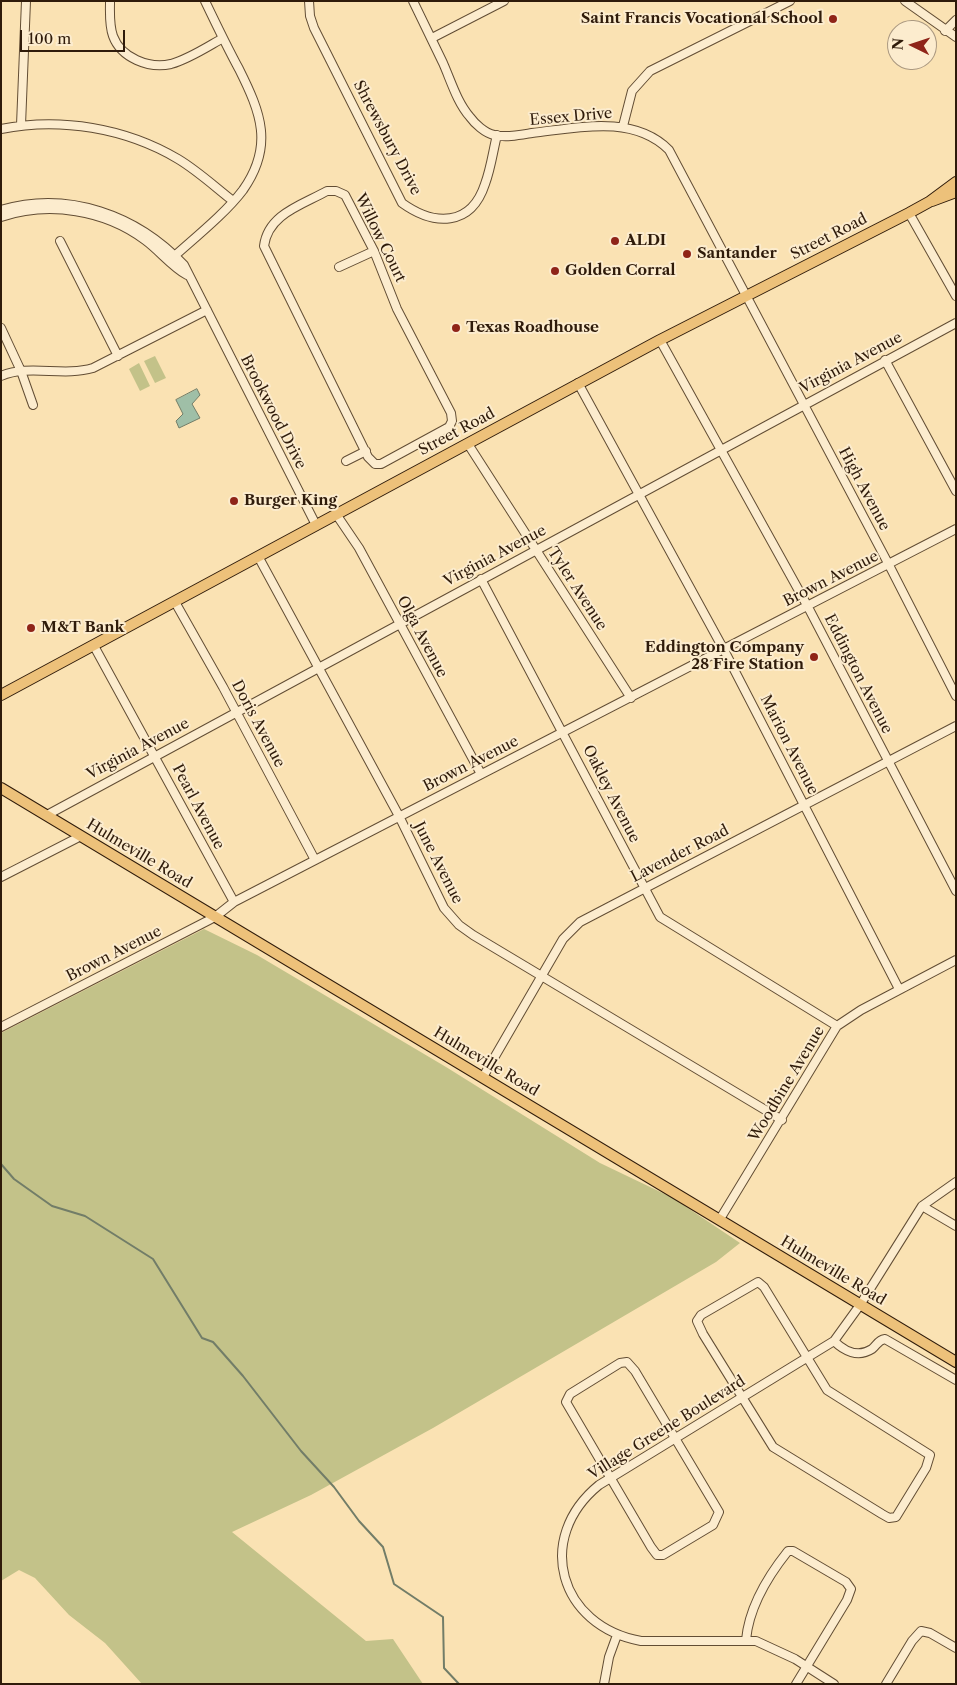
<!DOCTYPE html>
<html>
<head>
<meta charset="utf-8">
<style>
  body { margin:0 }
  #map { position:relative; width:957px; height:1685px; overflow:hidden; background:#fae2b3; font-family:"Libre Caslon Text",serif }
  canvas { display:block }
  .frame { position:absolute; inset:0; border:2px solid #2f1b0a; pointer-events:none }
  .north { position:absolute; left:887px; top:20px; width:50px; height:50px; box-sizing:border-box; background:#fcecce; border:1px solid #aa9880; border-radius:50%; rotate:274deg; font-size:14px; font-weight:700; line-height:20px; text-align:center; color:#2f1b0a }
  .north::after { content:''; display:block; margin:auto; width:18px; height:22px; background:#8f2418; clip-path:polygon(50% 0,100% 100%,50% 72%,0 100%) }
  .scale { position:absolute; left:20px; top:30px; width:105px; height:22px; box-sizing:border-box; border:2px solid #2f1b0a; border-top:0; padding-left:6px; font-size:15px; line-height:18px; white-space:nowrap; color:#2f1b0a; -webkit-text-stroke:4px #fcecce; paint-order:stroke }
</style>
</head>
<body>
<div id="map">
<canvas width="957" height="1685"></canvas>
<div class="frame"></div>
<div class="north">N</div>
<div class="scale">100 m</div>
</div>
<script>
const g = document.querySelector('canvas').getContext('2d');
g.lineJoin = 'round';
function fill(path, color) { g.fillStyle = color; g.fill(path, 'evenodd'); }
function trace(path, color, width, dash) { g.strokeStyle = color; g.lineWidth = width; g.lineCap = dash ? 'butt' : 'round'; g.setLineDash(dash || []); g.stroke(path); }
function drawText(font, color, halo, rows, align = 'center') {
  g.font = font + ' "Libre Caslon Text",serif'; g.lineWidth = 4; g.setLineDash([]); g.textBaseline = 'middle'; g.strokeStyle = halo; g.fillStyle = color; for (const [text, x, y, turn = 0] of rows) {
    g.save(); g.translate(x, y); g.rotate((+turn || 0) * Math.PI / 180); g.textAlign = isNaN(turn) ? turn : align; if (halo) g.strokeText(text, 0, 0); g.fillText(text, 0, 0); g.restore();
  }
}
fill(new Path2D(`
  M155,356L166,378L155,383L144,361Z
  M139,363L150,386L140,391L129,369Z
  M204,929L257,955L446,1067L600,1163L673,1198L740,1243L716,1262L433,1428L311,1495L232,1532L366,1641L393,1639L423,1684H142L105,1643L69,1615L35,1578L19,1570L1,1581V1033Z`), '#c3c289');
const water = new Path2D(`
  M197,389L200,395L192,404L200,418L179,428L176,421L183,414L176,400Z`);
fill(water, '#9fbfa7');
trace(water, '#727d68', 1);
trace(new Path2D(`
  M1,1164L14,1179L52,1206L85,1216L153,1259L202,1338L213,1342L243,1376L301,1451L334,1487L359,1521L383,1547L394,1584L443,1617L444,1668L459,1684`), '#727d68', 2);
const minor = new Path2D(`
  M110,1C110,13 109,25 113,36C121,58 149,69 171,64C189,59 207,47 223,38
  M309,1L310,16L314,28L402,203C434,226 471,227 485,184C491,168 493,151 497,135
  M413,1C423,22 433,42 443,63C451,81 457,102 470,117C475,124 485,133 494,135C506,138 520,135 532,133C577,128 633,114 669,150L889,565L956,696
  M905,1L956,37
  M945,31L956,20
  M432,38L504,1
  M21,125L26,1
  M623,126L632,91L650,71L790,1
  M1,129C60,117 126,128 178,159C198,171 215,187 233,201
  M327,191H336L345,195L374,251L397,309L451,413L452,421L449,427L381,464H375L368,457L264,246C268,214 302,205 327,191Z
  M1,210C68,190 137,215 184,265L316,525
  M909,213L956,296
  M1,217C49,201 105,210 145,240C160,251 171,266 187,275
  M60,241L118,356
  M169,261C192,240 225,214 243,190C274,146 261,113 239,69C227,47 216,24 205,1
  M339,267L374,251
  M1,328L21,371L33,405
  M660,340L808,607L956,891
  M885,360L956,491
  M1,376C29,364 63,377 93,368L207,310
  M578,383L724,650L899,989
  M468,444L631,698
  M346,461L366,451
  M336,514L359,548L481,774
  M259,558L399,816L444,908L459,925L473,935L782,1120
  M481,579L660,917L837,1026
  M175,602L223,687L315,860
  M94,646L234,902
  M47,815L956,323
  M1,877L81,836
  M1,1027L215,917L234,902L956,529
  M483,1077L563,939L580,922L956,726
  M922,1206L956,1226
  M720,1219L837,1026L861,1010L956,960
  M758,1282L764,1287L827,1390L930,1455L926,1468L896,1517L889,1518L882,1514L773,1447L703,1334L697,1321L701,1315Z
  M834,1341C844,1351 858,1358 872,1349C877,1345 878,1340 885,1339L956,1380
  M627,1362L635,1371L719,1512L713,1525L663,1555H657L651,1547L566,1402L570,1394L620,1363Z
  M746,1640C749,1607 768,1576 788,1551H793L846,1582L851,1589L847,1600L796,1684
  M604,1684L609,1657L617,1635
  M834,1684L795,1659L756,1641H641C559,1626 534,1538 599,1485L834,1341L860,1305L922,1206L956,1182
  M886,1684L912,1641L921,1631L930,1633L956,1648`);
const major = new Path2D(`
  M932,201L956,192
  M1,695L660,340L909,213L929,202L956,182
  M1,788L956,1362`);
trace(minor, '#624d34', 10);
trace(major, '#2f1b0a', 12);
trace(minor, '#fcecce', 8);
trace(major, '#edc17a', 10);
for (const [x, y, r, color] of [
  [833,19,5,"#8f2418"],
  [615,241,5,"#8f2418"],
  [687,254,5,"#8f2418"],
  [555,271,5,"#8f2418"],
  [456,328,5,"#8f2418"],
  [234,501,5,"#8f2418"],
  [31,628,5,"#8f2418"],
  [814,657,5,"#8f2418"]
]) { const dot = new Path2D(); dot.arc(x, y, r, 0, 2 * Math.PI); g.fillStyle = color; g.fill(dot); trace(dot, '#fcecce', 2); }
drawText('bold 15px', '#2f1b0a', '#fcecce', [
  ["Saint Francis Vocational School",823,19,"right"],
  ["ALDI",625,241],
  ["Santander",697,254],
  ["Golden Corral",565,271],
  ["Texas Roadhouse",466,328],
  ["Burger King",244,501],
  ["M&T Bank",41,628],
  ["Eddington Company",804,648,"right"],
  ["28 Fire Station",804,665,"right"]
], 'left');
drawText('15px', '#2f1b0a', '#fcecce', [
  ["Essex Drive",571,117,-5],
  ["Shrewsbury Drive",387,138,62],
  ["Street Road",829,237,-27],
  ["Willow Court",380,238,64],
  ["Virginia Avenue",851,363,-28],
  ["Brookwood Drive",273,412,63],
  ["Street Road",457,432,-28],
  ["High Avenue",864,489,62],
  ["Virginia Avenue",495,556,-28],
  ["Brown Avenue",831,579,-27],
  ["Tyler Avenue",577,589,57],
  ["Olga Avenue",422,637,62],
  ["Eddington Avenue",858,674,63],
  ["Doris Avenue",258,724,62],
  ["Marion Avenue",789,745,63],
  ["Virginia Avenue",138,749,-28],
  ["Brown Avenue",471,764,-27],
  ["Oakley Avenue",611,794,63],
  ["Pearl Avenue",198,807,62],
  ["Hulmeville Road",139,854,31],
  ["Lavender Road",680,854,-27],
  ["June Avenue",438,863,63],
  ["Brown Avenue",114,954,-27],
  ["Hulmeville Road",486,1062,31],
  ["Woodbine Avenue",787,1084,-59],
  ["Hulmeville Road",833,1271,31],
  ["Village Greene Boulevard",667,1428,-32]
]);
</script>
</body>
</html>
